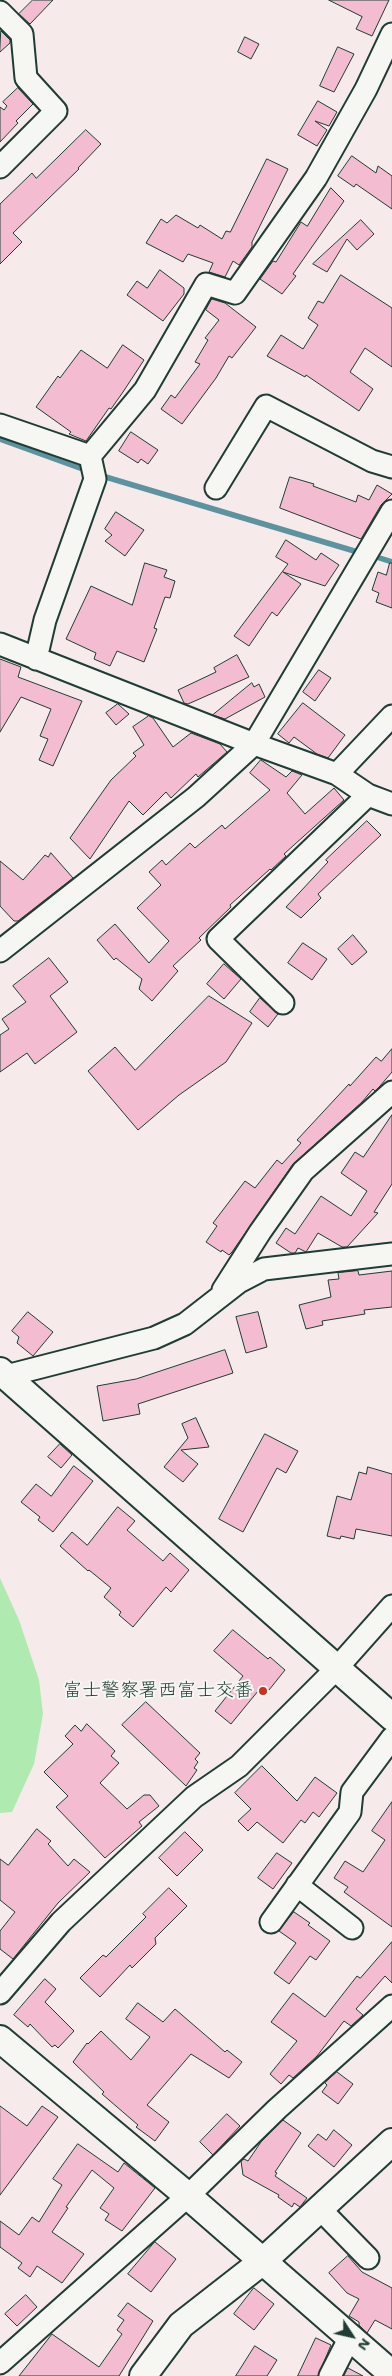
<!DOCTYPE html>
<html>
<head>
<meta charset="utf-8">
<style>
  body { margin:0 }
  #map { position:relative; width:392px; height:2376px; overflow:hidden; background:#f6eaeb; font-family:"Shantell Sans",sans-serif }
  canvas { display:block }
  .north { position:absolute; left:327px; top:2311px; width:50px; height:50px; -webkit-text-stroke:4px #f6f6f2; paint-order:stroke; rotate:125deg; font-size:14px; font-weight:700; line-height:20px; text-align:center; color:#1f3d34 }
  .north::after { content:''; display:block; margin:auto; width:18px; height:22px; background:#1f3d34; clip-path:polygon(50% 0,100% 100%,50% 72%,0 100%) }
</style>
</head>
<body>
<div id="map">
<canvas width="392" height="2376"></canvas>
<div class="north">N</div>
</div>
<script>
const g = document.querySelector('canvas').getContext('2d');
g.lineJoin = 'round';
function fill(path, color) { g.fillStyle = color; g.fill(path, 'evenodd'); }
function trace(path, color, width, dash) { g.strokeStyle = color; g.lineWidth = width; g.lineCap = dash ? 'butt' : 'round'; g.setLineDash(dash || []); g.stroke(path); }
function drawText(font, color, halo, rows, align = 'center') {
  g.font = font + ' "Shantell Sans","Klee One",sans-serif'; g.lineWidth = 4; g.setLineDash([]); g.textBaseline = 'middle'; g.strokeStyle = halo; g.fillStyle = color; for (const [text, x, y, turn = 0] of rows) {
    g.save(); g.translate(x, y); g.rotate((+turn || 0) * Math.PI / 180); g.textAlign = isNaN(turn) ? turn : align; if (halo) g.strokeText(text, 0, 0); g.fillText(text, 0, 0); g.restore();
  }
}
fill(new Path2D(`
  M0,1578L19,1620L39,1680L43,1714L34,1764L12,1812L0,1813Z`), '#afeab0');
trace(new Path2D(`
  M0,439L88,471
  M99,475L361,553
  M370,555L392,562`), '#5b939e', 5.5);
const building = new Path2D(`
  M33,0H53L30,24L19,14Z
  M329,0H389L372,36L356,29L362,17Z
  M1,31L10,40V43L0,52Z
  M245,37L259,44L251,59L238,52Z
  M338,47L354,54L334,92L320,86Z
  M18,88L33,104L16,121L18,123L0,142V107L4,110L7,106L3,102Z
  M318,101L337,112L329,126L315,121L327,130L317,146L298,135Z
  M86,130L101,144L78,168L79,169L13,233L22,242L0,264V204L32,173L36,178Z
  M352,156L376,173L378,166L392,176V209L356,184L354,187L338,176Z
  M267,159L288,169L252,242V247L239,265L233,261L225,277L209,272L213,263L188,254L183,262L146,243L161,219L167,223L176,215L198,228L200,225L222,239L226,231L230,232Z
  M331,188L344,201L293,274L296,276L282,294L260,279L273,261L276,262L301,222L307,226Z
  M361,220L374,234L357,250L347,239L327,272L313,264Z
  M160,270L184,288V294L163,321L127,295L137,281L147,288Z
  M341,275L392,308V367L365,348L350,372L373,389L359,411L306,375L305,377L267,356L281,335L303,349L318,325L308,318L318,301L323,303Z
  M212,299L225,303L256,327L232,358L229,356L216,378L182,424L161,409L171,395L175,398L200,364L195,362L208,340L205,338L219,320L206,310Z
  M123,345L144,360L123,392L111,409L109,408L86,441L69,434L71,432L36,407L58,376L60,378L81,350L107,368Z
  M131,432L158,450L148,464L141,459L138,463L119,451Z
  M290,477L314,484L313,486L356,502L358,495L369,500L377,485L392,494L381,505L361,539L280,508Z
  M116,512L144,530L125,556L105,541L112,535L105,529Z
  M286,540L316,560L321,553L339,565L325,586L283,572L301,584L277,616L272,612L249,646L234,636L288,564L276,557Z
  M145,563L167,570L164,577L175,581L170,598L165,597L154,628L157,629L144,662L117,651L110,666L94,659L96,653L66,639L91,586L132,605Z
  M390,563H392V608L376,602L379,593L372,590L378,572L386,575Z
  M237,655L249,677L188,704L184,703L178,690L216,672L214,668Z
  M0,659L21,667L18,677L82,701L53,766L39,760L48,739L40,736L51,709L21,697L0,732Z
  M319,670L331,678L315,701L303,692Z
  M252,683L254,687L259,684L265,697L225,719L213,715Z
  M303,703L345,735L328,758L317,754L294,737L289,743L278,734Z
  M118,704L129,714L116,725L106,713Z
  M149,716L153,718L173,747L191,733L220,744L227,752L198,777L196,774L171,798L166,792L143,815L129,801L90,859L70,838L111,780L136,756L133,753L144,745L133,727Z
  M261,760L286,777L292,771L302,775L287,793L305,814L334,788L344,800L284,854L286,856L271,870L270,869L230,905L231,907L199,938L201,940L173,966L178,971L152,1001L139,989L142,979L116,958L114,960L97,940L115,924L149,963L169,941L137,908L161,885L149,872L162,860L166,865L190,843L195,848L222,825L225,829L270,790L250,773Z
  M367,821L381,835L318,894L321,898L301,918L286,907L328,862L326,860Z
  M51,853L73,878L18,921H14L0,906V861L23,880L45,855L48,857Z
  M353,935L367,952L352,965L338,949Z
  M303,943L327,959L312,980L288,963Z
  M49,958L68,982L50,996L77,1032L35,1064L27,1053L0,1072V1035L9,1029L2,1019L26,1002L13,986Z
  M224,964L241,979L224,999L207,984Z
  M209,996L252,1023L226,1062L179,1095L138,1130L88,1071L115,1047L135,1070Z
  M260,998L278,1014L268,1027L250,1012Z
  M392,1049V1072L380,1086L375,1091L373,1089L362,1102L293,1164L232,1252L229,1255L222,1250L221,1252L206,1242L217,1226L213,1223L245,1181L255,1188L277,1160L282,1164L301,1143L297,1140L349,1084L350,1086L376,1057L381,1061Z
  M392,1115V1184L374,1212L378,1213L347,1247H342L318,1233L306,1252L298,1248L295,1253H291L276,1243L286,1228L295,1234L321,1196L351,1216L367,1191L341,1173L355,1152L363,1157Z
  M358,1271L359,1275L392,1271V1307L364,1310L365,1314L322,1321L323,1325L306,1329L299,1305L331,1297L328,1280L339,1279L338,1273Z
  M28,1312L53,1332L33,1356L17,1343L19,1337L12,1331Z
  M258,1312L267,1347L246,1353L236,1317Z
  M225,1350L233,1373L138,1404L140,1414L103,1421L97,1386L136,1379Z
  M196,1418L209,1447L181,1450L198,1464L183,1482L164,1467L188,1438L182,1424Z
  M265,1434L298,1451L286,1473L277,1468L243,1532L219,1519Z
  M60,1444L72,1455L61,1468L48,1457Z
  M74,1466L93,1481L53,1532L38,1520L40,1517L21,1502L36,1484L51,1496Z
  M368,1467L392,1474V1536L356,1529L354,1539L341,1536L340,1539L327,1536L337,1496L351,1500L359,1472L366,1474Z
  M118,1507L135,1521L127,1530L163,1561L170,1553L189,1570L171,1592L166,1587L133,1627L119,1615L121,1612L104,1597L111,1588L89,1570L88,1571L60,1546L72,1532L87,1545Z
  M233,1630L268,1659L270,1657L285,1670L269,1690L263,1685L231,1724L215,1711L243,1676L214,1651Z
  M146,1702L200,1753L195,1759L198,1762L194,1768L197,1770L186,1786L122,1725Z
  M87,1724L115,1751L111,1756L119,1763L100,1783L127,1809L144,1795H150L159,1806L139,1822L142,1826L105,1858L56,1807L68,1796L44,1772L73,1744L65,1736L75,1725L81,1731Z
  M262,1766L297,1801L315,1777L337,1793L319,1817L313,1812L305,1823L301,1820L283,1843L257,1822L248,1831L238,1821L251,1809L235,1793Z
  M392,1802V1927L344,1892L348,1887L334,1878L345,1861L363,1872L385,1840L372,1831Z
  M37,1829L51,1841L48,1844L68,1866L74,1859L90,1872L58,1903L13,1959L0,1949V1931L15,1912L0,1900V1859L8,1865Z
  M185,1832L203,1850L177,1876L159,1858Z
  M277,1853L292,1863L273,1889L258,1878Z
  M169,1888L187,1906L155,1938L156,1944L132,1968L130,1965L100,1997L80,1978L103,1955L106,1957L146,1917L143,1914Z
  M294,1912L310,1923L308,1925L330,1941L316,1960L310,1956L289,1984L274,1973L296,1943L279,1931Z
  M392,1942V1983L385,1976L356,2009L363,2015L351,2026L344,2021L317,2056L293,2078L289,2075L281,2084L270,2074L297,2041L271,2022L293,1993L325,2017L357,1976L360,1978Z
  M45,1979L56,1989L45,2002L74,2031L58,2048L55,2045L52,2047L30,2024L28,2027L14,2015Z
  M138,2003L163,2022L175,2009L225,2052L227,2050L242,2062L229,2078L191,2054L147,2105L169,2122L155,2141L136,2127L138,2125L102,2094L104,2092L73,2062L87,2043L88,2044L101,2031L131,2060L150,2037L126,2019Z
  M337,2072L353,2084L338,2104L322,2092L327,2085L325,2083Z
  M0,2106L27,2126L42,2106L58,2117L0,2195Z
  M227,2114L240,2126L213,2155L200,2142Z
  M283,2120L301,2133L275,2172L277,2173L275,2176L307,2198L300,2207L294,2203L292,2207L278,2197L279,2195L243,2175L241,2161L244,2159L248,2161L261,2142Z
  M334,2130L352,2145L334,2167L308,2146L318,2134L326,2140Z
  M78,2144L118,2172L124,2163L155,2188L122,2231L105,2220L109,2214L100,2208L114,2188L92,2170L66,2207L68,2208L52,2232L84,2254L62,2283L37,2266L30,2277L18,2268L22,2263L0,2247V2221L19,2235L32,2217L39,2222L62,2185L53,2179Z
  M155,2242L176,2259L151,2292L128,2274Z
  M348,2256L362,2272L392,2288V2329L375,2320L367,2333L359,2325V2322L349,2316L359,2299L347,2293L329,2273Z
  M254,2288L274,2304L254,2330L234,2314Z
  M26,2295L37,2307L17,2326L5,2314Z
  M128,2303L153,2321L119,2376H19L52,2334L99,2367L122,2334L117,2330L124,2320L118,2316Z
  M316,2338L331,2345L318,2376H298Z
  M255,2346L277,2360L267,2376H236Z
  M348,2368L363,2376H344Z`);
fill(building, '#f4bcd1');
trace(building, '#1f3d34', 1);
const minor = new Path2D(`
  M0,12L22,34L26,78L56,111L0,167
  M0,425L90,456
  M216,488L266,406L372,461L392,467
  M0,644L254,744L337,774L368,795L392,804
  M36,659L45,620L95,479L90,456L145,390L206,284L235,293L316,178L366,89L392,34
  M337,774L392,716
  M0,951L196,797L254,744L392,511
  M283,1003L218,939L368,795
  M223,1290L260,1232L303,1171L392,1092
  M6,1376L154,1338L185,1324L239,1282L264,1269L392,1254
  M297,1885L352,1928
  M271,1922L350,1812L352,1792L392,1738
  M0,1993L61,1922L194,1797L239,1766L336,1669L392,1606
  M320,2209L368,2258
  M0,2363L188,2196L277,2109L392,2006
  M330,2376L350,2337`);
const tertiary = new Path2D(`
  M0,1371L392,1717
  M0,2039L188,2196L392,2374
  M143,2376L181,2325L263,2261L392,2142`);
trace(minor, '#1f3d34', 25);
trace(tertiary, '#1f3d34', 30);
trace(minor, '#f6f6f2', 21);
trace(tertiary, '#f6f6f2', 26);
for (const [x, y, r, color] of [
  [263,1691,5,"#c8321e"]
]) { const dot = new Path2D(); dot.arc(x, y, r, 0, 2 * Math.PI); g.fillStyle = color; g.fill(dot); trace(dot, '#f6f6f2', 2); }
drawText('19px', '#1f3d34', '#f6f6f2', [
  ["富士警察署西富士交番",253,1691]
], 'right');
</script>
</body>
</html>
